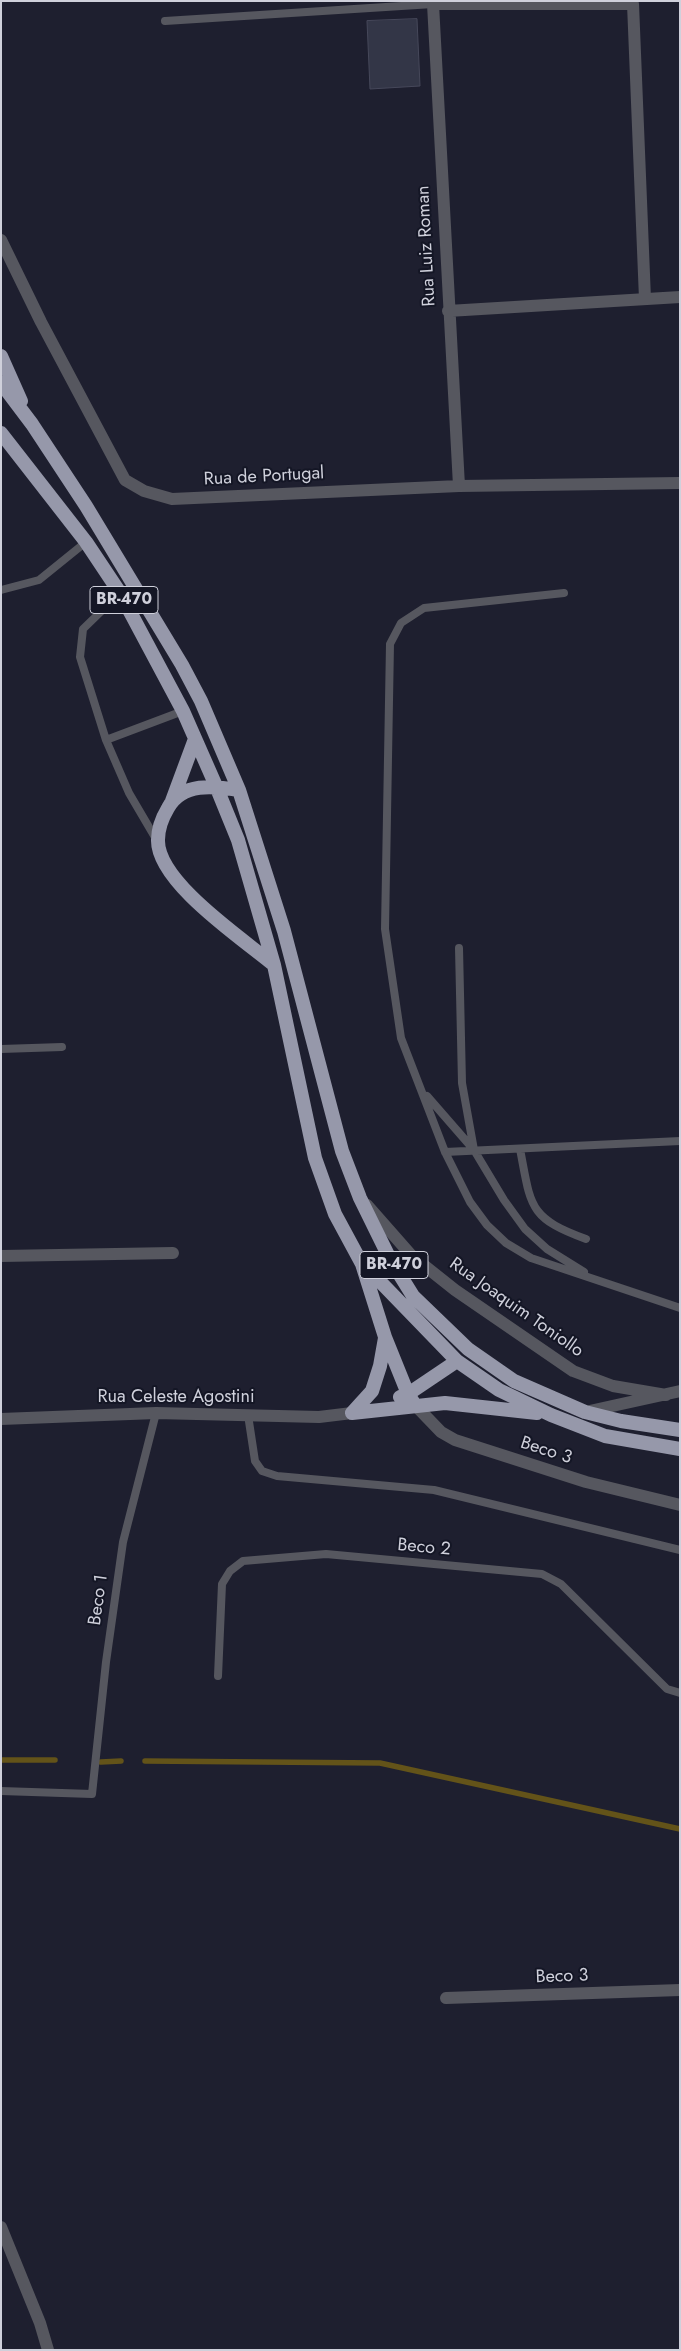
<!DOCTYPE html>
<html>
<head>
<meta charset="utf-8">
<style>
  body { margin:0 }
  #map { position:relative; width:681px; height:2351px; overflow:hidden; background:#1e1f2f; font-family:Jost,sans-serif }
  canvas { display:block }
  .frame { position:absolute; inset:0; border:2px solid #cfd0db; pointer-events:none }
</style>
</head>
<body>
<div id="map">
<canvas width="681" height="2351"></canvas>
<div class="frame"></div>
</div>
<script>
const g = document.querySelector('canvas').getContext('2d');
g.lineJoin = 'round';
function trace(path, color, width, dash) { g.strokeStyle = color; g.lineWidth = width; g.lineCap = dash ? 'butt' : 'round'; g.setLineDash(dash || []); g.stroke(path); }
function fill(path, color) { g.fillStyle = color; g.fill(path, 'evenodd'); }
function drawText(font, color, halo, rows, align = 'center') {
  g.font = font + ' Jost,sans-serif'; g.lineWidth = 4; g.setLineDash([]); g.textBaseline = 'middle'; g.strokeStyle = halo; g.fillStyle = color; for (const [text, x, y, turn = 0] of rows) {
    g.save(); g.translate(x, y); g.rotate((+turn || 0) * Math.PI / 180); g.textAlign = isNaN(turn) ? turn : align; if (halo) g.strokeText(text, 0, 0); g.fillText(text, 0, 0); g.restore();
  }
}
trace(new Path2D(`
  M1,1760H55
  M145,1761L380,1763L680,1829
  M101,1762L121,1761`), '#635319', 5.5);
const building = new Path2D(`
  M417,19L420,86L370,89L367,21Z`);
fill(building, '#333647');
trace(building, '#46485a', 1);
trace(new Path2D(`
  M165,21L433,4
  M1,590L39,580L86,542
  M120,593L83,629L80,657L106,740L129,793L156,839
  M564,593L424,608L401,623L390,644L385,929L401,1038L445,1152L470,1202L487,1225L506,1243L531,1258L680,1308
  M106,740L183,711
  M459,948L462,1083L474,1150
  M1,1049L62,1047
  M427,1096L474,1150L504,1200L525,1229L547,1249L584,1272
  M520,1149C531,1206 528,1218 586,1239
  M445,1152L680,1141
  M248,1415L255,1461L262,1471L277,1476L434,1490L680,1550
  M218,1676L222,1584L230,1571L243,1561L326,1554L542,1574L561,1584L667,1689L680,1693
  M1,1791L92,1794L106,1662L123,1542L156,1413`), '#56575f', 8);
trace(new Path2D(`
  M1,240L41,322L125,480L144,491L172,499L459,486L680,483
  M448,311L680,297
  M459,486L433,4H633L645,299
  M1,1256L173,1253
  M415,1405L441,1432L455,1440L586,1482L680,1505
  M446,1998L680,1990
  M1,2227L40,2323L48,2350`), '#56575f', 12);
trace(new Path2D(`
  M367,1205L411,1255L455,1290L573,1371L613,1386L666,1395
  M585,1412L680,1391
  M1,1419L156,1413L319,1417L352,1413`), '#56575f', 12);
trace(new Path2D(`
  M1,356L21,401
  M1,383L32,424L86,506L182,665L201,701L239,790L284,931L342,1151L360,1198L390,1259L413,1296L468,1349L514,1381L585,1412L621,1421L680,1430
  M1,433L86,542L120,593L183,711L216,786L238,840L274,965L315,1158L335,1214L362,1264L385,1337L408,1394L415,1405
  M239,790C214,786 182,782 168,808C162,818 158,828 158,840C157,882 243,939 274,965
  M172,801L195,739
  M365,1266L457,1361L499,1390L551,1415L605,1436L680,1449
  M400,1397L408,1394L457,1361
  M352,1413L445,1403L537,1413
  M352,1413L372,1391L380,1366L385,1338`), '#9698aa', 14);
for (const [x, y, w] of [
  [124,600,68],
  [394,1265,68]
]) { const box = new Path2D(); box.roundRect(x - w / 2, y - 13.5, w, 27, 4); g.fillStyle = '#141625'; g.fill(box); trace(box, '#cfd0db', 1); }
drawText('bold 16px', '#cfd0db', null, [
  ["BR-470",124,600],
  ["BR-470",394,1265]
]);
drawText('18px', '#cfd0db', '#141625', [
  ["Rua Luiz Roman",427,246,-93],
  ["Rua de Portugal",264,477,-3],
  ["Rua Joaquim Toniollo",516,1308,35],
  ["Rua Celeste Agostini",176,1398],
  ["Beco 3",546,1451,18],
  ["Beco 2",424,1548,5],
  ["Beco 1",99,1600,-82],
  ["Beco 3",562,1977,-2]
]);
</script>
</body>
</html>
